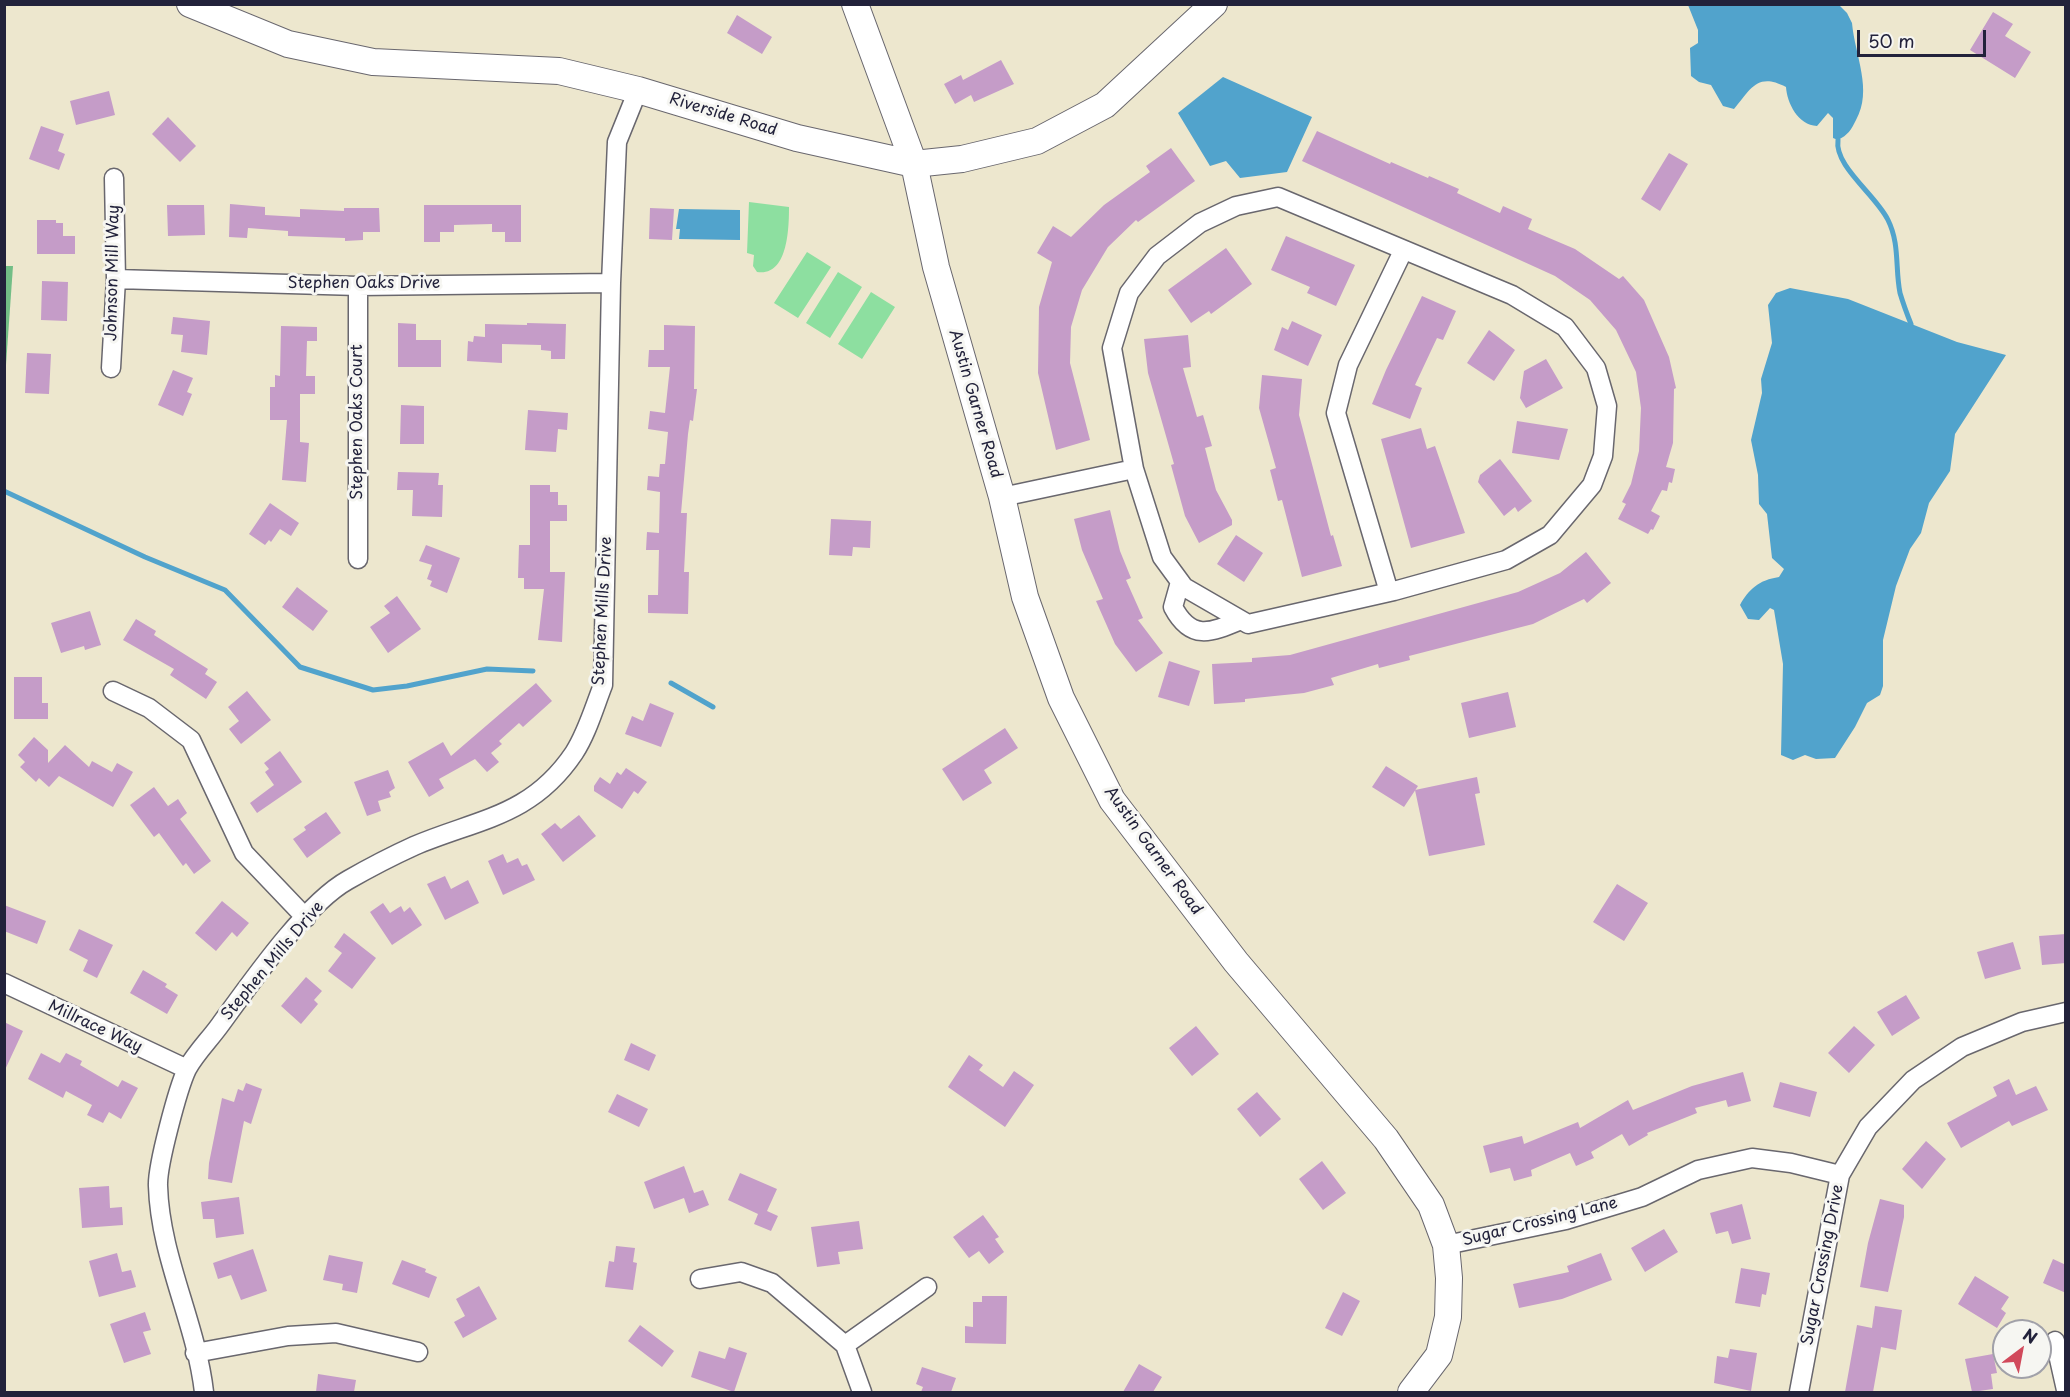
<!DOCTYPE html>
<html>
<head>
<meta charset="utf-8">
<style>
  body { margin:0 }
  #map { position:relative; width:2070px; height:1397px; overflow:hidden; background:#ede7ce; font-family:"Playpen Sans",sans-serif }
  canvas { display:block }
  .frame { position:absolute; inset:0; border:6px solid #22223b; pointer-events:none }
  .north { position:absolute; left:1992px; top:1319px; width:60px; height:60px; box-sizing:border-box; background:#f6f6f2; border:2px solid #a1a1a9; border-radius:50%; rotate:32deg; font-size:16px; font-weight:700; line-height:24px; text-align:center; color:#22223b }
  .north::after { content:''; display:block; margin:auto; width:21px; height:27px; background:#d1495b; clip-path:polygon(50% 0,100% 100%,50% 72%,0 100%) }
  .scale { position:absolute; left:1857px; top:30px; width:129px; height:27px; box-sizing:border-box; border:3px solid #22223b; border-top:0; padding-left:8px; font-size:18px; line-height:21px; white-space:nowrap; color:#22223b; -webkit-text-stroke:4px #f6f6f2; paint-order:stroke }
</style>
</head>
<body>
<div id="map">
<canvas width="2070" height="1397"></canvas>
<div class="frame"></div>
<div class="north">N</div>
<div class="scale">50 m</div>
</div>
<script>
const g = document.querySelector('canvas').getContext('2d');
g.lineJoin = 'round';
function fill(path, color) { g.fillStyle = color; g.fill(path, 'evenodd'); }
function trace(path, color, width, dash) { g.strokeStyle = color; g.lineWidth = width; g.lineCap = dash ? 'butt' : 'round'; g.setLineDash(dash || []); g.stroke(path); }
function drawText(font, color, halo, rows, align = 'center') {
  g.font = font + ' "Playpen Sans",sans-serif'; g.lineWidth = 6; g.setLineDash([]); g.textBaseline = 'middle'; g.strokeStyle = halo; g.fillStyle = color; for (const [text, x, y, turn = 0] of rows) {
    g.save(); g.translate(x, y); g.rotate((+turn || 0) * Math.PI / 180); g.textAlign = isNaN(turn) ? turn : align; if (halo) g.strokeText(text, 0, 0); g.fillText(text, 0, 0); g.restore();
  }
}
fill(new Path2D(`
  M749,202L789,207C789,228 788,277 757,272L753,266L754,255L747,253Z
  M807,252L831,267L798,318L774,303Z
  M838,272L862,287L830,338L806,323Z
  M871,292L895,307L862,359L838,344Z`), '#8ddfa0');
fill(new Path2D(`
  M5,266H13L5,379L4,266Z`), '#72be86');
fill(new Path2D(`
  M1688,5H1839L1847,13L1852,23C1855,56 1873,90 1856,120C1851,130 1848,135 1838,140L1833,138V118L1828,113L1817,126C1798,125 1787,103 1786,87C1757,72 1751,89 1734,109L1723,106L1711,85L1699,82L1691,76L1690,48L1698,43V30Z
  M1223,77L1312,117L1287,172L1240,178L1226,161L1210,166L1178,113Z
  M679,209L740,210V240L679,239L680,229H676Z
  M1790,288L1848,299L1957,342L2006,355L1955,434L1950,471L1929,503L1921,533L1910,549L1896,586L1883,640V686L1880,695L1867,703L1855,727L1835,758L1816,759L1805,755L1793,760L1781,755L1783,664L1774,610L1770,608L1759,620L1748,619L1740,605C1749,589 1759,580 1779,577L1784,569L1772,558L1767,514L1759,504L1758,475L1751,440L1762,393L1761,379L1772,343L1768,305L1776,293Z`), '#51a3cc');
trace(new Path2D(`
  M1838,140C1834,166 1876,195 1888,220C1900,244 1895,269 1900,293C1903,303 1907,314 1911,324
  M4,491L145,557L225,590L300,667L373,690L407,686L487,669L533,671
  M671,683L713,707`), '#51a3cc', 5);
fill(new Path2D(`
  M1993,12L2013,24L2005,36L2031,52L2015,78L1970,50Z
  M737,15L772,37L762,54L727,33Z
  M1001,60L1014,84L974,102L971,95L955,104L944,84L961,75L963,80Z
  M109,91L115,115L76,125L70,101Z
  M168,117L196,146L180,162L152,134Z
  M41,126L64,134L58,151L65,154L59,170L29,159Z
  M1317,131L1390,164L1391,162L1428,178L1429,176L1459,189L1457,193L1500,213L1503,206L1532,219L1528,229L1575,249L1619,279L1623,276L1644,300L1669,357L1676,388L1674,389L1673,443L1666,467L1675,469L1672,483L1669,482L1667,491L1662,490L1651,511L1660,516L1653,530L1651,529L1648,534L1618,519L1626,504L1622,502L1631,484L1639,451L1641,408L1636,372L1616,330L1590,300L1555,276L1302,161Z
  M1171,148L1195,181L1138,222L1136,220L1108,247L1082,290L1071,327L1070,363L1090,440L1056,450L1038,373L1039,307L1052,262L1037,253L1053,226L1071,237L1104,205L1150,172L1146,166Z
  M1669,153L1688,164L1660,211L1641,199Z
  M230,204L265,207V215L300,217V209L344,211V208H379L380,232H363V240L345,241V238L288,236V231L248,228L247,238L229,237Z
  M167,205H204L205,235L168,236Z
  M424,205H521V242H505V232H492V224L454,225V232H440V242H424Z
  M650,208L674,209L672,240L649,239Z
  M37,220H56V223H63V236H75V254H37Z
  M1286,236L1355,265L1336,306L1307,293L1310,287L1271,270Z
  M1226,248L1252,284L1211,314L1209,311L1191,323L1168,290Z
  M42,281L68,282L67,321L41,320Z
  M1422,296L1456,311L1443,340L1437,338L1415,385L1422,388L1410,419L1372,404L1386,370Z
  M173,317L210,321L207,355L181,352L183,335L171,334Z
  M1292,321L1322,335L1308,366L1274,350L1282,327L1288,330Z
  M398,323L416,324V340H441V367H398Z
  M527,323L566,324L565,359H551V351L541,350V345L502,344V363L467,361L468,341L473,342L474,336L485,337V324L527,325Z
  M664,325L695,326L694,389H697L693,421L690,420L688,434L681,513H687L684,572H689L688,614L648,613V595H658L659,550H646L647,532L659,533L660,492L647,490L648,476L659,477L660,464H665L668,432L648,429L650,411L665,413L670,367H648L649,350H664Z
  M281,326L317,327V341H307L306,376H315V394H300V442L309,443L306,482L282,480L287,420H270V387H275V375L280,376Z
  M1489,330L1515,350L1494,381L1467,363Z
  M1188,335L1191,367L1183,368L1197,417L1203,415L1212,446L1205,448L1216,490L1232,520V525L1199,543L1185,516L1171,465L1174,464L1148,373L1144,339Z
  M27,353L51,354L49,394L25,393Z
  M1546,359L1563,388L1526,408L1520,398L1524,371Z
  M173,370L193,378L187,392L192,394L183,416L158,405Z
  M1262,375L1302,379L1299,415L1331,536L1333,535L1342,566L1302,577L1282,500L1278,501L1270,470L1276,468L1259,408Z
  M401,405L424,406V444H400Z
  M528,410L568,413L567,430L558,429L556,452L525,450Z
  M1517,421L1568,429L1559,460L1512,453Z
  M1421,428L1427,449L1435,446L1465,533L1411,548L1381,439Z
  M1500,459L1532,501L1518,512L1515,507L1504,516L1478,482L1480,475Z
  M398,472L439,473L438,485H443L442,517L412,516L413,490H397Z
  M530,485H550V492H558V505H567V521H550V572H565L562,642L538,640L544,589H524V578H518L519,545H530Z
  M270,503L299,523L291,536L280,529L271,542L269,540L265,545L249,534Z
  M1110,510L1120,551L1131,578L1126,580L1143,618L1138,620L1163,653L1136,672L1115,644L1096,601L1103,599L1082,550L1074,519Z
  M831,519L871,521L870,548L853,547L852,556L829,555Z
  M1236,535L1263,553L1244,582L1217,564Z
  M426,545L460,558L447,593L430,586L432,581L427,579L432,565L419,561Z
  M1586,552L1611,583L1587,603L1584,599L1533,624L1409,656L1410,660L1379,668L1378,664L1331,678L1334,685L1304,693L1245,699V702L1214,704L1212,664L1252,662V658L1290,655L1518,592L1560,573Z
  M297,587L328,611L313,631L282,607Z
  M397,596L421,629L388,653L370,627L390,613L384,606Z
  M90,611L101,645L85,650L84,646L61,653L51,623Z
  M136,619L156,631L154,635L208,669L205,674L217,682L206,699L170,675L174,669L123,640Z
  M1169,661L1200,671L1189,706L1158,697Z
  M14,677H42V703H48V719H14Z
  M536,683L552,701L523,727L519,723L499,741L502,744L491,753L499,762L487,772L475,759L439,779L444,788L429,797L408,762L443,742L451,756Z
  M247,691L271,720L241,744L229,729L239,721L228,707Z
  M1508,692L1516,727L1469,738L1461,703Z
  M650,703L674,713L661,747L625,734L632,716L643,721Z
  M1005,728L1018,748L984,770L992,783L963,801L942,769Z
  M34,737L48,750V763L65,745L89,767L92,761L112,772L117,763L133,772L113,807L59,776L49,787L39,778L36,782L20,767L25,762L18,755Z
  M280,751L302,782L257,813L250,803L274,785L265,772L269,769L264,763Z
  M1386,766L1418,786L1404,807L1372,787Z
  M626,768L647,782L638,794L634,791L622,809L594,791V786L600,777L610,784L617,772L621,775Z
  M388,770L395,788L389,792L391,797L378,801L381,811L367,816L354,782Z
  M1477,777L1480,793L1475,794L1485,845L1429,856L1415,790Z
  M154,787L168,806L178,799L187,813L180,819L211,861L194,874L186,863L183,866L159,833L154,837L130,805Z
  M326,812L341,833L307,858L293,839L306,830L304,827Z
  M579,815L596,836L563,862L541,834L555,823L561,829Z
  M503,854L507,863L518,858L522,866L527,864L535,880L503,895L488,861Z
  M445,876L451,889L468,880L479,903L445,920L427,884Z
  M1617,884L1648,903L1624,941L1593,922Z
  M222,901L249,923L237,937L232,932L216,951L195,933Z
  M383,903L390,913L401,906L404,912L410,907L422,925L392,945L370,912Z
  M4,905L46,921L37,944L4,931Z
  M79,929L113,945L97,978L83,971L88,960L69,950Z
  M344,933L376,958L352,989L328,971L342,953L334,947Z
  M2066,934V963L2042,965L2039,936Z
  M2013,942L2021,969L1985,979L1977,952Z
  M143,970L167,984L165,987L178,995L167,1014L130,993Z
  M306,977L322,991L314,1000L318,1004L301,1024L281,1006Z
  M1906,995L1920,1018L1892,1036L1877,1012Z
  M4,1022L23,1031L4,1072Z
  M1196,1026L1219,1054L1192,1076L1169,1048Z
  M1854,1026L1875,1045L1849,1073L1828,1053Z
  M631,1043L656,1055L649,1071L624,1060Z
  M41,1053L60,1063L66,1053L82,1061L80,1065L118,1087L122,1080L138,1088L121,1119L109,1112L103,1123L87,1115L92,1105L66,1091L63,1098L28,1079Z
  M969,1055L983,1065L979,1070L1003,1087L1014,1071L1034,1085L1005,1127L948,1087Z
  M1743,1072L1751,1101L1728,1107L1726,1100L1695,1108L1697,1113L1647,1133L1648,1135L1629,1146L1622,1134L1591,1152L1594,1158L1576,1166L1570,1153L1531,1170L1532,1176L1514,1181L1510,1168L1490,1173L1483,1146L1522,1136L1524,1144L1578,1122L1580,1128L1628,1100L1633,1110L1692,1086Z
  M2009,1079L2016,1095L2036,1086L2048,1110L2012,1126L2009,1121L1961,1148L1947,1123L1997,1096L1993,1087Z
  M1780,1082L1817,1092L1810,1117L1773,1107Z
  M246,1083L262,1089L251,1124L244,1121L232,1183L208,1179L209,1163L222,1098L234,1102L238,1089L243,1091Z
  M1257,1092L1281,1119L1260,1137L1237,1109Z
  M617,1094L648,1109L639,1127L608,1112Z
  M1926,1141L1946,1159L1922,1189L1902,1169Z
  M1322,1161L1346,1193L1323,1210L1299,1179Z
  M684,1166L694,1193L703,1190L709,1205L689,1213L684,1198L654,1209L644,1182Z
  M740,1173L777,1189L767,1211L778,1216L771,1231L754,1224L758,1214L728,1200Z
  M109,1186L110,1208L122,1207L123,1225L82,1228L79,1188Z
  M239,1197L244,1234L216,1238L214,1219H203L201,1202Z
  M1880,1199L1904,1205V1217L1888,1292L1860,1287L1868,1243Z
  M1742,1204L1751,1239L1732,1244L1728,1231L1716,1234L1710,1213Z
  M983,1215L999,1237L995,1239L1004,1252L989,1264L979,1251L969,1258L953,1237Z
  M859,1221L863,1249L838,1252L840,1264L817,1267L811,1227Z
  M1664,1229L1678,1252L1645,1272L1631,1248Z
  M616,1246L635,1248L633,1262L637,1263L633,1290L605,1287L609,1261L614,1262Z
  M253,1249L267,1291L241,1300L231,1275L218,1279L213,1263Z
  M117,1253L122,1272L131,1270L136,1287L99,1297L89,1261Z
  M1601,1253L1612,1280L1562,1299L1519,1308L1513,1284L1569,1272L1567,1266Z
  M329,1255L363,1262L357,1293L342,1290L343,1284L323,1280Z
  M2053,1259L2066,1265V1293L2043,1283Z
  M402,1260L426,1269L425,1272L437,1277L429,1298L392,1284Z
  M1741,1268L1770,1273L1766,1295L1762,1294L1760,1307L1735,1303Z
  M1975,1276L2009,1297L2001,1309L2006,1313L1997,1328L1958,1304Z
  M479,1286L497,1319L463,1338L454,1322L465,1316L456,1299Z
  M1343,1292L1360,1301L1342,1336L1325,1328Z
  M982,1296H1007L1006,1344L965,1343V1326L973,1327V1302H982Z
  M1875,1306L1902,1310L1896,1350L1881,1347L1873,1392H1845L1857,1325L1872,1328Z
  M145,1312L151,1330L143,1332L151,1354L124,1363L110,1324Z
  M640,1325L674,1351L662,1367L628,1341Z
  M729,1347L747,1353L734,1392L691,1377L699,1351L725,1359Z
  M1730,1349L1757,1353L1751,1391L1714,1383L1717,1356L1728,1358Z
  M1993,1354L1997,1373L1991,1374L1993,1389L1972,1392L1965,1359Z
  M1139,1364L1162,1377L1153,1392H1123Z
  M922,1367L956,1378L951,1392H921L923,1387L916,1384Z
  M318,1374L356,1380L354,1392H316Z`), '#c59cc8');
const street = new Path2D(`
  M116,279L358,286L611,283
  M111,368L116,279L114,178
  M1002,497L1134,469L1162,557L1184,587L1248,624L1394,591L1506,560L1550,535L1592,485L1603,456L1607,406L1596,368L1565,327L1512,295L1278,197L1236,206L1200,223L1157,256L1129,293L1112,348L1134,469
  M358,559V286
  M1180,582L1173,607C1191,641 1210,633 1241,620
  M1389,592L1336,413L1348,365L1403,251
  M113,691L149,708L191,740L244,853L306,918
  M4,983L187,1069
  M1446,1245L1566,1220L1642,1197L1698,1170L1752,1158L1791,1163L1840,1175
  M700,1279L741,1272L772,1283L845,1345L862,1392
  M2055,1341L2066,1390
  M845,1345L927,1287
  M195,1353L288,1336L336,1333L418,1352
  M204,1392C196,1322 160,1257 158,1186C157,1166 178,1088 187,1069C195,1054 210,1039 220,1025C250,984 305,904 348,880C369,868 392,856 414,846C477,819 531,817 574,753C587,733 594,708 603,685L611,283L617,142L638,90
  M1799,1392L1840,1175L1868,1127L1913,1080L1962,1047L2022,1022L2066,1012`);
const secondary = new Path2D(`
  M190,4L288,44L373,62L559,71L638,90L797,138L914,164L962,159L1037,141L1105,105L1214,4
  M855,4L914,164L936,267L1002,497L1025,597L1061,698L1112,800L1236,962L1386,1139L1431,1205L1446,1245L1449,1278L1448,1317L1439,1355L1411,1392`);
trace(street, '#69676e', 21);
trace(secondary, '#69676e', 28);
trace(street, '#fff', 18);
trace(secondary, '#fff', 26);
drawText('16px', '#22223b', '#f6f6f2', [
  ["Riverside Road",723,115,17],
  ["Johnson Mill Way",113,273,-89],
  ["Stephen Oaks Drive",364,284],
  ["Austin Garner Road",975,404,74],
  ["Stephen Oaks Court",358,422,-90],
  ["Stephen Mills Drive",603,611,-87],
  ["Austin Garner Road",1153,851,54],
  ["Stephen Mills Drive",273,961,-50],
  ["Millrace Way",95,1027,25],
  ["Sugar Crossing Lane",1540,1222,-14],
  ["Sugar Crossing Drive",1823,1265,-79]
]);
</script>
</body>
</html>
